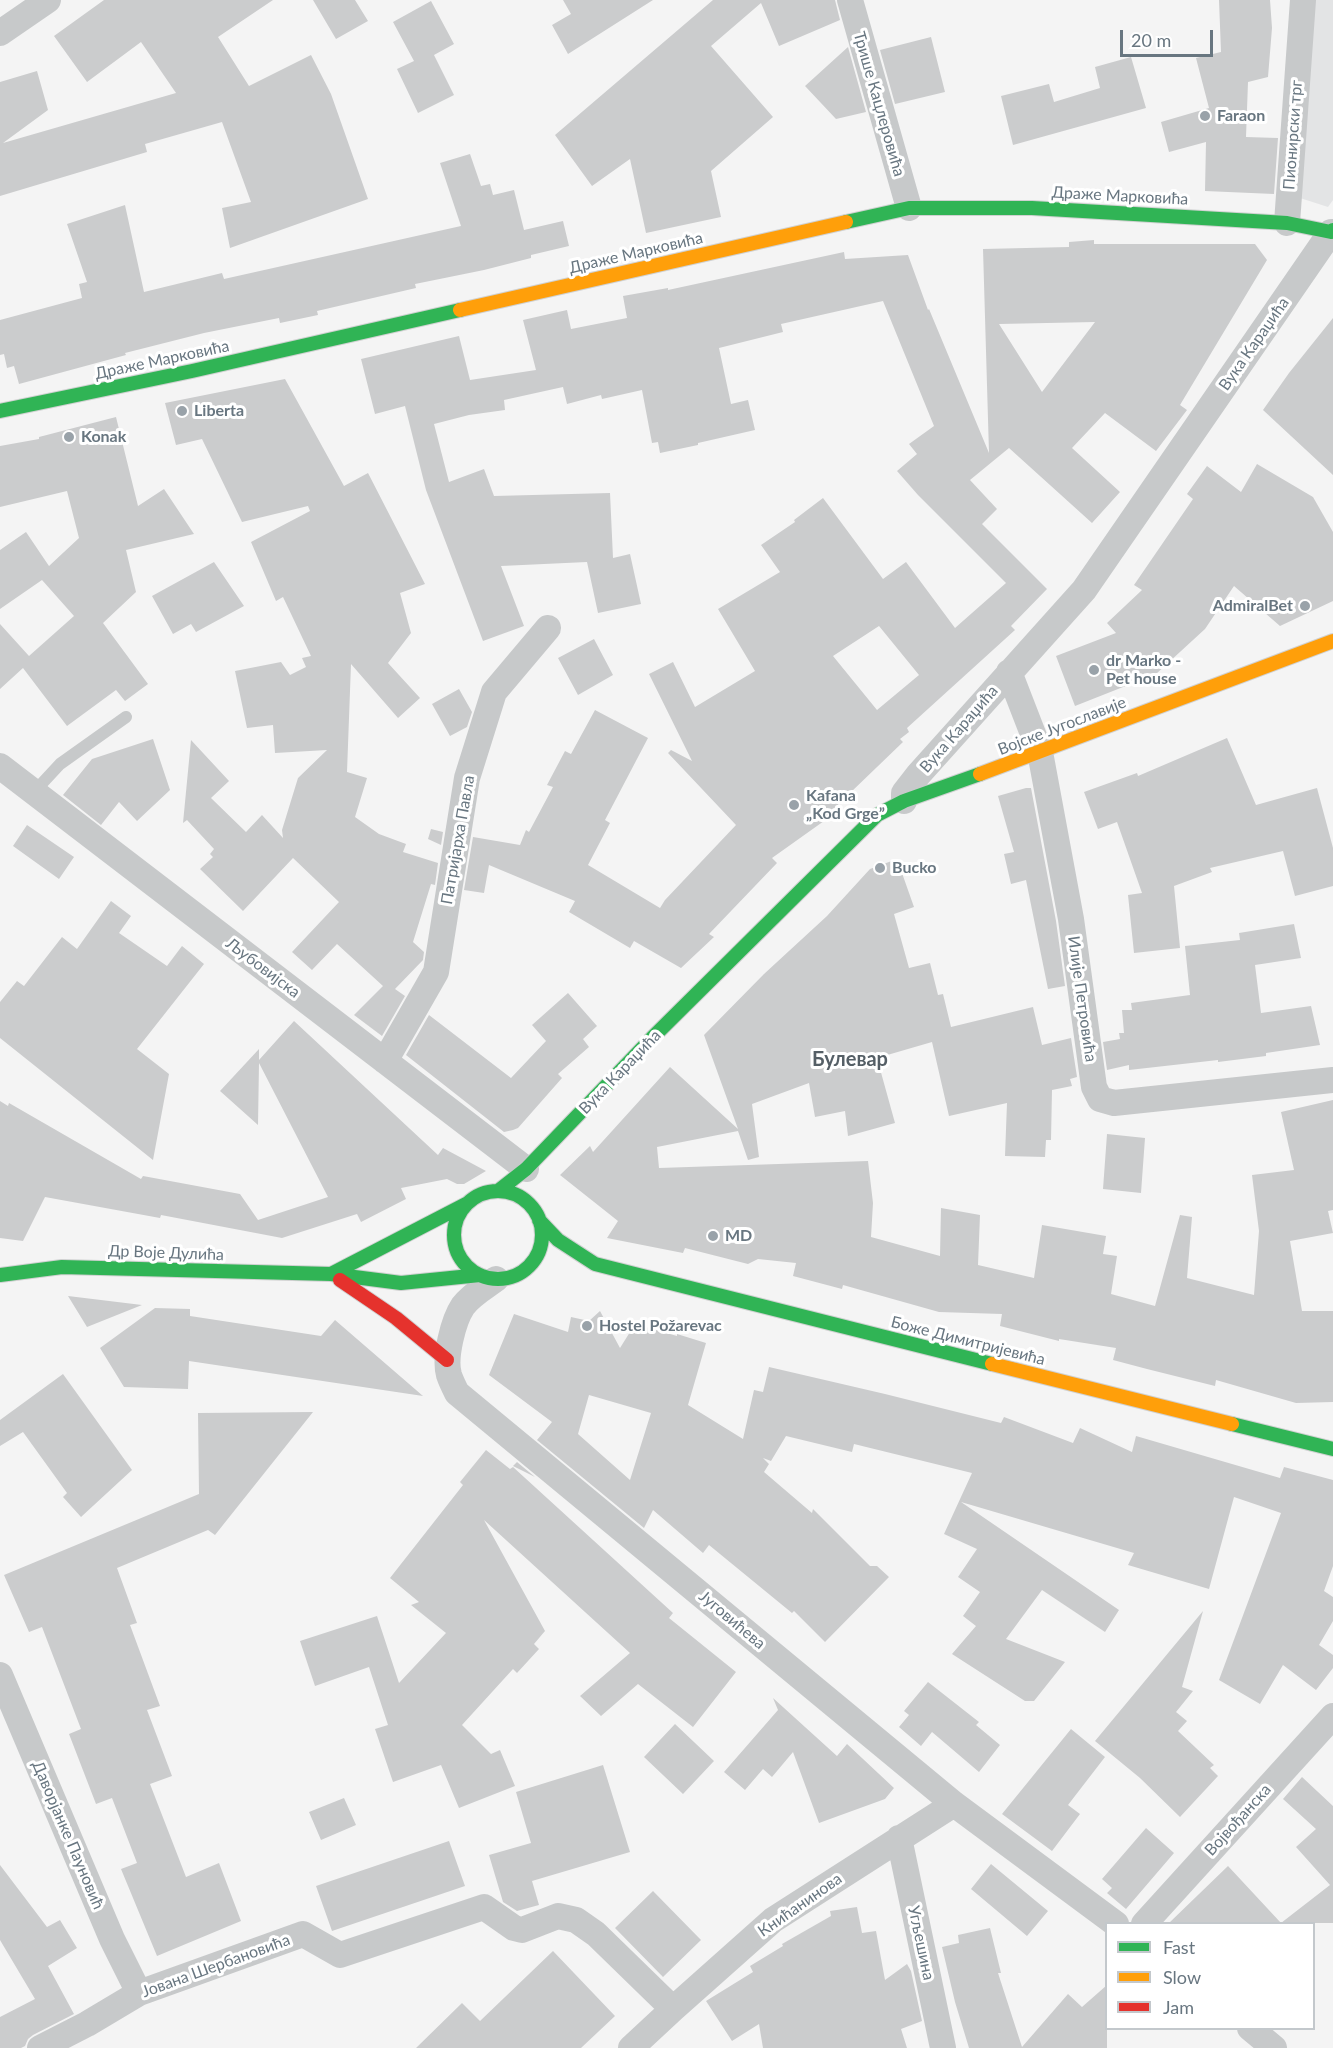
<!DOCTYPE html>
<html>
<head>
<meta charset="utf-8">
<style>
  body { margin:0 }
  #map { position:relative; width:1333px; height:2048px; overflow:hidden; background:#f4f4f4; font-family:Lato,sans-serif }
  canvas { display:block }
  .legend { position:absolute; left:1105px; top:1922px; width:210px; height:108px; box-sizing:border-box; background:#fff; border:2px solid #c3c8cc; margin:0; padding:8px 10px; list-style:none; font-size:18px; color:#687680 }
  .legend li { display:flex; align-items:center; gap:12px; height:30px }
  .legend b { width:30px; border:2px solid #c3c8cc }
  .scale { position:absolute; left:1120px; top:30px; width:93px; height:27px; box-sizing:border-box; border:3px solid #687680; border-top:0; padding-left:8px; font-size:18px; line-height:21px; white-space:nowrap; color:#687680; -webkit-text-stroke:4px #fff; paint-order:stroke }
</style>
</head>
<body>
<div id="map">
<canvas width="1333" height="2048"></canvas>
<ul class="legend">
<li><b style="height:8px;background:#30b455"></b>Fast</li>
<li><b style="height:8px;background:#ff9f0a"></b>Slow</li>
<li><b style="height:8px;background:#e5322d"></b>Jam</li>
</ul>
<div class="scale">20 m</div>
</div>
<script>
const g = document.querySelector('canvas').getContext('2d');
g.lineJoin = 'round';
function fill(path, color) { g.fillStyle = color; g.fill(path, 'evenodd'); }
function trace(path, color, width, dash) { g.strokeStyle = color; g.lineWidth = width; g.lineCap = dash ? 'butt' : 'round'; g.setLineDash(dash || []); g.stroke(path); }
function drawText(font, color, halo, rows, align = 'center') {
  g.font = font + ' Lato,sans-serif'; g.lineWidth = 6; g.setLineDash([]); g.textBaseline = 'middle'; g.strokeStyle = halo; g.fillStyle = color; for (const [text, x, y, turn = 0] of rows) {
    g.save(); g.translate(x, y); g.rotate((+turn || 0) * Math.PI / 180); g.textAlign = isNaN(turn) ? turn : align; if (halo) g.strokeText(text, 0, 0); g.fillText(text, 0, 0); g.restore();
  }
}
fill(new Path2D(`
  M1313,0H1333V200L1328,207L1297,197Z`), '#e3e4e5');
fill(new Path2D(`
  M104,0H273L218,37L249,86L311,55L331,94L368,199L230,248L222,208L251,202L222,122L145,144L147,152L0,196V82L37,71L48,110L3,143L176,93L141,42L87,82L54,36Z
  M313,0H355L368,21L336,39Z
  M563,0H653L568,54L552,25L571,14Z
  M713,0H835L840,20L779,46L761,3L711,46L773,117L711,171L721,217L646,233L630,159L592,186L555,135Z
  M1219,0H1270L1272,28L1268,77L1248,82L1246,137L1278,138L1274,194L1205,191L1206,142L1169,152L1161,122L1209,108L1196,58L1221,52Z
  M431,1L454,44L434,55L454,95L418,113L397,69L414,61L393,22Z
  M931,37L945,92L895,104L880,50Z
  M848,47L866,112L836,119L805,86Z
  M1131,57L1146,108L1013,145L1001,96L1049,84L1054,102L1100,88L1095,67Z
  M470,154L481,186L490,184L493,195L514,190L524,230L563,221L569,246L531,255V258L484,270L415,284L416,288L317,311L318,315L280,323L279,318L204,333L125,353L126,355L19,384L14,366L7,368L4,354L0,355V320L82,298L79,284L87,282L67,224L125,205L144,292L222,273L224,279L461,226L440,163Z
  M1094,240V244H1255L1267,260L1180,405L1187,410L1156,451L1105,413L1072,448L1120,492L1092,523L1009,448L970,480L997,509L982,524L1047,589L1011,626L1015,630L907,728L909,732L900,739L903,742L823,819L824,821L772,858L777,863L709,934L714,937L681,968L634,941L630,948L569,912L575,901L489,865L484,893L464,890L473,837L520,845L526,830L529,832L553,787L547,785L565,751L571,754L595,710L648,738L605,820L610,823L588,865L660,908L665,900L736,825L668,753L671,750L692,761L649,674L673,662L695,707L755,671L718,609L780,572L761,545L795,522L794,520L823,498L883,579L906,562L955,628L1006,583L918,495L897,471L917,454L909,444L934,426L883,301L781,324L783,332L719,348L731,404L748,400L755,430L698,443V445L660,453L658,442L652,443L642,390L602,399L601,395L567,404L563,387L504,400L505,410L469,415L434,424L449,482L484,469L494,496L610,493L613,558L630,554L641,604L598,613L587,562L501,566L524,626L483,641L426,490L405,406L375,414L361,359L459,336L470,380L536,370L523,320L567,310L571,329L627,318L623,296L668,288V290L844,252L845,259L908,255L928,310L929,309L989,453L983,249L1069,247V242ZM1095,322L1042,392L999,324ZM879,626L919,675L877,710L833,656Z
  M1333,318V475L1263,410L1289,373Z
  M285,379L344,486L368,473L425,584L400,593L411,633L388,663L420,698L398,718L351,664L347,772L367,778L355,817L379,834L406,844L403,852L438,863L435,885L431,884L413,942L424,952L423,960L395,989L405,996L382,1036L354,1015L383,986L337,944L312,970L292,952L339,902L293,858L243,911L200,869L213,857L210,854L214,849L187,820L183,823L191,740L229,781L211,798L246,832L262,815L283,838L282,830L298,778L327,750L275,753L273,725L247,728L235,671L281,662L290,675L306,667L302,658L311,656L283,597L276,601L251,542L310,511L308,506L242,522L202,439L176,445L165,403Z
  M116,417L138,506L164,489L194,534L126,550L136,592L103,623L148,684L125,701L116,690L67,726L23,668L0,689V624L29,656L74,616L42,580L0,609V550L26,532L49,566L79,538L67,491L0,507V446L39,439V437Z
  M1257,464L1313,497L1333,532V601L1280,626L1234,586L1205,629L1156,674L1075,706L1056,656L1116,633L1107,623L1142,590L1134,585L1193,499L1187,494L1207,466L1241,492Z
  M214,562L244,606L196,632L191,624L173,634L152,596Z
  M594,639L613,675L578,695L558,658Z
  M459,689L472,712L467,727L450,736L432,704Z
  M1227,738L1256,805L1317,788L1333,848V886L1295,896L1283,851L1210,868L1212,872L1174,886L1180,948L1134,953L1128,895L1142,893L1117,822L1098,829L1084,792L1137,773L1138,776Z
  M153,739L170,790L137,821L119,802L101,825L63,795L92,759Z
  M1026,788H1031L1056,921L1065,986L1048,989L1026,880L1011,884L1004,854L1014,852L998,796Z
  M27,825L74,857L59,879L13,846Z
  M431,829L443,832L441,845L428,839Z
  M897,859L914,907L894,914L909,968L930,963L938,995L943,994L951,1027L1033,1007L1042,1045L1071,1038L1077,1077L1070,1079L1072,1086L1052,1090L1051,1140H1046L1045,1157L1005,1156L1007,1103L949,1116L932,1042L877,1058L895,1123L848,1136L845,1111L815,1117L809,1083L752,1104L759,1157L748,1160L738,1131L657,1147L659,1168L868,1161L873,1203L871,1237L940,1256L941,1208L980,1215L978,1265L1034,1278L1042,1225L1106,1236L1103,1254L1117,1256L1111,1294L1155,1306L1180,1215L1192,1217L1187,1278L1254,1295L1259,1231L1252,1175L1294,1170L1281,1112L1333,1100V1210L1328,1211L1333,1233L1290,1241L1302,1311H1333V1402L1296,1403L1216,1380L1215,1386L1147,1369L1113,1360L1116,1348L1059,1339V1341L1000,1326L1002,1314L939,1312L843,1285L842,1289L793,1276L796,1263L758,1259L748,1264L685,1248L683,1253L607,1238L618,1221L560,1175L590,1146L593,1152L670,1067L738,1129L704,1035L764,974L827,916L870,869Z
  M111,901L131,916L119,933L167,966L182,946L204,964L137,1049L169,1074L153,1160L0,1038V1002L17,981L24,986L62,937L77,949Z
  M1294,924L1301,958L1255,965L1261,1013L1311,1006L1320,1045L1266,1053V1056L1218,1062V1060L1129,1070V1065L1107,1070L1103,1042L1120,1039L1119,1033H1124L1122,1010H1132L1131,1003L1190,995L1185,946L1240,940L1239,933Z
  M568,993L597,1026L583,1039L589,1047L558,1074L562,1078L518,1128L513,1130L504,1132L406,1055L429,1015L511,1078L546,1041L532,1025Z
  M294,1021L438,1155L443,1148L486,1171L464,1184H457L447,1179L401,1188L406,1199L361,1222L357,1214L282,1238L161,1215L160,1218L45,1197L23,1241L0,1238V1101L8,1106L9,1103L141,1179L143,1176L240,1194L258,1220L328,1197L259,1063L258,1125L220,1091L259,1049V1060Z
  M1107,1134L1145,1138L1141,1193L1103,1189Z
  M68,1296L142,1305L87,1327Z
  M155,1308L190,1309V1316L321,1336L335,1320L423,1396L189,1361L188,1389L124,1387L100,1348Z
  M600,1311L620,1348L635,1324L677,1336V1334L706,1343L688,1405L743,1439L754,1390L763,1392L769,1367L885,1394L1001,1423L1004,1417L1073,1443L1080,1428L1132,1452L1136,1436L1280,1478L1284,1467L1333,1480V1566L1324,1591L1333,1597V1621L1319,1645L1333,1655V1668L1316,1690L1283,1665L1260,1704L1219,1680L1281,1513L1234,1497L1209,1589L1128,1565L1134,1553L961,1502L1119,1610L1105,1632L1042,1590L1006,1639L1065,1662L1034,1701H1025L952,1654L976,1626L963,1616L980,1592L958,1577L977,1549L944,1534L972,1473L854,1444L852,1452L786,1436L771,1461L763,1458L769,1464L764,1472L812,1513L813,1509L870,1566H877L889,1577L825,1642L794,1611L792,1613L709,1545L703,1553L653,1510L644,1528L537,1440L552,1422L489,1375L514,1314L568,1332L571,1317L589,1321ZM589,1395L651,1413L630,1480L578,1434Z
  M63,1374L132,1470L81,1517L63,1497L67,1493L23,1432L0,1446V1420Z
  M313,1412L215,1535L208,1530L117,1568L137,1623L130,1625L160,1706L147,1710L172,1776L150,1784L186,1877L219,1863L241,1921L157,1956L121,1869L137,1863L112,1798L96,1804L69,1734L81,1729L42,1627L29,1632L4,1575L199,1494L198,1413Z
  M486,1450L510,1469L513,1467L673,1613L669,1618L736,1672L693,1727L638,1684L601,1716L580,1696L630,1653L484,1520L545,1631L534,1644L539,1649L517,1673L513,1669L462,1725L491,1754L500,1750L515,1786L459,1808L441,1765L393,1782L375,1729L388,1725L369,1667L315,1686L300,1641L377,1616L399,1683L446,1633L411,1605L419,1602L390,1578L463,1485L460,1482Z
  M517,1462L535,1477L513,1466Z
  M1203,1611L1182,1687L1193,1691L1176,1712L1187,1721L1178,1731L1214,1765L1210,1768L1218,1776L1180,1817L1140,1778L1095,1741Z
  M928,1682L979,1722L976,1725L1000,1745L979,1772L932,1732L921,1746L899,1727L909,1715L904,1711Z
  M773,1698L837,1756L847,1744L894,1788L885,1799L819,1823L793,1752L772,1777L763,1769L745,1790L724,1772L778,1710Z
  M675,1724L714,1761L683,1794L644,1757Z
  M1071,1729L1105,1757L1068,1805L1080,1814L1052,1851L1002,1814Z
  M603,1765L630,1852L532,1881L539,1905L517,1911L503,1902L489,1855L531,1843L516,1792Z
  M1302,1777L1333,1806V1923H1169L1228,1866L1281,1923L1330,1885L1296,1847L1316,1829L1283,1799Z
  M344,1798L356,1825L321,1840L309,1812Z
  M1146,1828L1174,1853L1126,1909L1107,1893L1112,1888L1102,1879Z
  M449,1841L465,1886L332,1931L316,1886Z
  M991,1864L1048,1911L1027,1936L971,1889Z
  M0,1865L47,1927L60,1920L77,1948L48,1966L74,2014L33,2035L28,2039L25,2046L21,2048H0V2017L35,1999L0,1940Z
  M653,1891L701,1940L663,1977L615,1928Z
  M857,1907L862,1933L876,1931L885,1980L907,1964L911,1971L922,2021L901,2029L907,2048H763L759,2024L732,2041L706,2001L753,1972L750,1966L783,1946L782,1944L831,1916L830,1911Z
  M990,1928L1001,1973H998L1022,2047L1068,1994L1082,2007L1107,1985V2048H969L955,2002L942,1947L959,1943L958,1935Z
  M553,1951L615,2016L581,2048H416L462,2003L480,2021Z`), '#cbcccd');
const fast = new Path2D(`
  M846,222L909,208H1032L1287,223L1331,232L1333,230
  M0,411L192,371L460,310
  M498,1191L526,1169L652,1038L877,815L904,801L980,774
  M454 1235a44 44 0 1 1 88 0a44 44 0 1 1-88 0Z
  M539,1220L558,1240L595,1264L992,1364
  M331,1274L468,1203
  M0,1275L62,1267L331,1274L401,1283L480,1275
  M1232,1424L1333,1449`);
const slow = new Path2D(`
  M460,310L846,222
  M980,774L1333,641
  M992,1364L1232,1424`);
const jam = new Path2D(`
  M340,1280L396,1318L447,1360`);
trace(fast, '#d0d1d1', 16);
trace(slow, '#d0d1d1', 16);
trace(jam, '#d0d1d1', 16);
trace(new Path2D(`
  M34,792L60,764L126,717`), '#c7c9ca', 12);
trace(new Path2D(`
  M850,0L909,208
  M0,33L48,0
  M1287,223L1303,0
  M1009,672L1040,752L1071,919L1094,1087L1100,1099L1114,1103L1333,1080
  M0,766L526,1169
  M904,801V793L918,775L1084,590L1331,232
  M385,1061L436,972L467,778L494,692L548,628
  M496,1279C485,1287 471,1295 463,1306C453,1321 444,1358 449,1375C451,1381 454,1387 457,1393L954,1804L1116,1924
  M0,1675L112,1939L139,1993
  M899,1838L943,2048
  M1144,1924L1333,1716
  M1250,2028L1274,2048
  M40,2048L87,2024L139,1993L303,1934L340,1955L484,1907L514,1928L522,1930L558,1916L576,1920L596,1934L673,2009
  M631,2048L673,2009L773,1920L954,1804`), '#c7c9ca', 26);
trace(fast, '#30b455', 14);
trace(slow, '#ff9f0a', 14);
trace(jam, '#e5322d', 14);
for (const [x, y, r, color] of [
  [1205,116,6,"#99a2a9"],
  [182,411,6,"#99a2a9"],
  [69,437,6,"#99a2a9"],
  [1305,606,6,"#99a2a9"],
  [1094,670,6,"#99a2a9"],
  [794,805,6,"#99a2a9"],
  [880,868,6,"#99a2a9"],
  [713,1236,6,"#99a2a9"],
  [587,1326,6,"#99a2a9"]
]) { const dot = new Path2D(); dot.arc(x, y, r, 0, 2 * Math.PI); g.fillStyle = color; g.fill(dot); trace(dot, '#fff', 2); }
drawText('16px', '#687680', '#fff', [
  ["Трише Кацлеровића",879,104,74],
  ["Пионирски трг",1293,135,-86],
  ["Драже Марковића",1120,196,3],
  ["Драже Марковића",636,253,-13],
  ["Вука Караџића",1254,344,-55],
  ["Драже Марковића",162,360,-12],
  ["Војске Југославије",1062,726,-21],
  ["Вука Караџића",959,729,-49],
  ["Патријарха Павла",458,840,-80],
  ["Љубовијска",263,968,37],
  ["Илије Петровића",1082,999,82],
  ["Вука Караџића",620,1072,-46],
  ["Др Воје Дулића",166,1253,2],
  ["Боже Димитријевића",968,1341,14],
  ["Југовићева",732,1620,40],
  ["Војвођанска",1238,1820,-48],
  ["Даворјанке Пауновић",68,1835,67],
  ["Книћанинова",800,1905,-35],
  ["Угљешина",921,1943,78],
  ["Јована Шербановића",216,1966,-20]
]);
drawText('bold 16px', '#687680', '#fff', [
  ["Faraon",1217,116],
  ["Liberta",194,411],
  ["Konak",81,437],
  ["AdmiralBet",1293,606,"right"],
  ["dr Marko -",1106,661],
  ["Pet house",1106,679],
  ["Kafana",806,796],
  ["„Kod Grge”",806,814],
  ["Bucko",892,868],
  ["MD",725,1236],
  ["Hostel Požarevac",599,1326]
], 'left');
drawText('bold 20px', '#555f66', '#fff', [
  ["Булевар",850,1060]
]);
</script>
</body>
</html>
